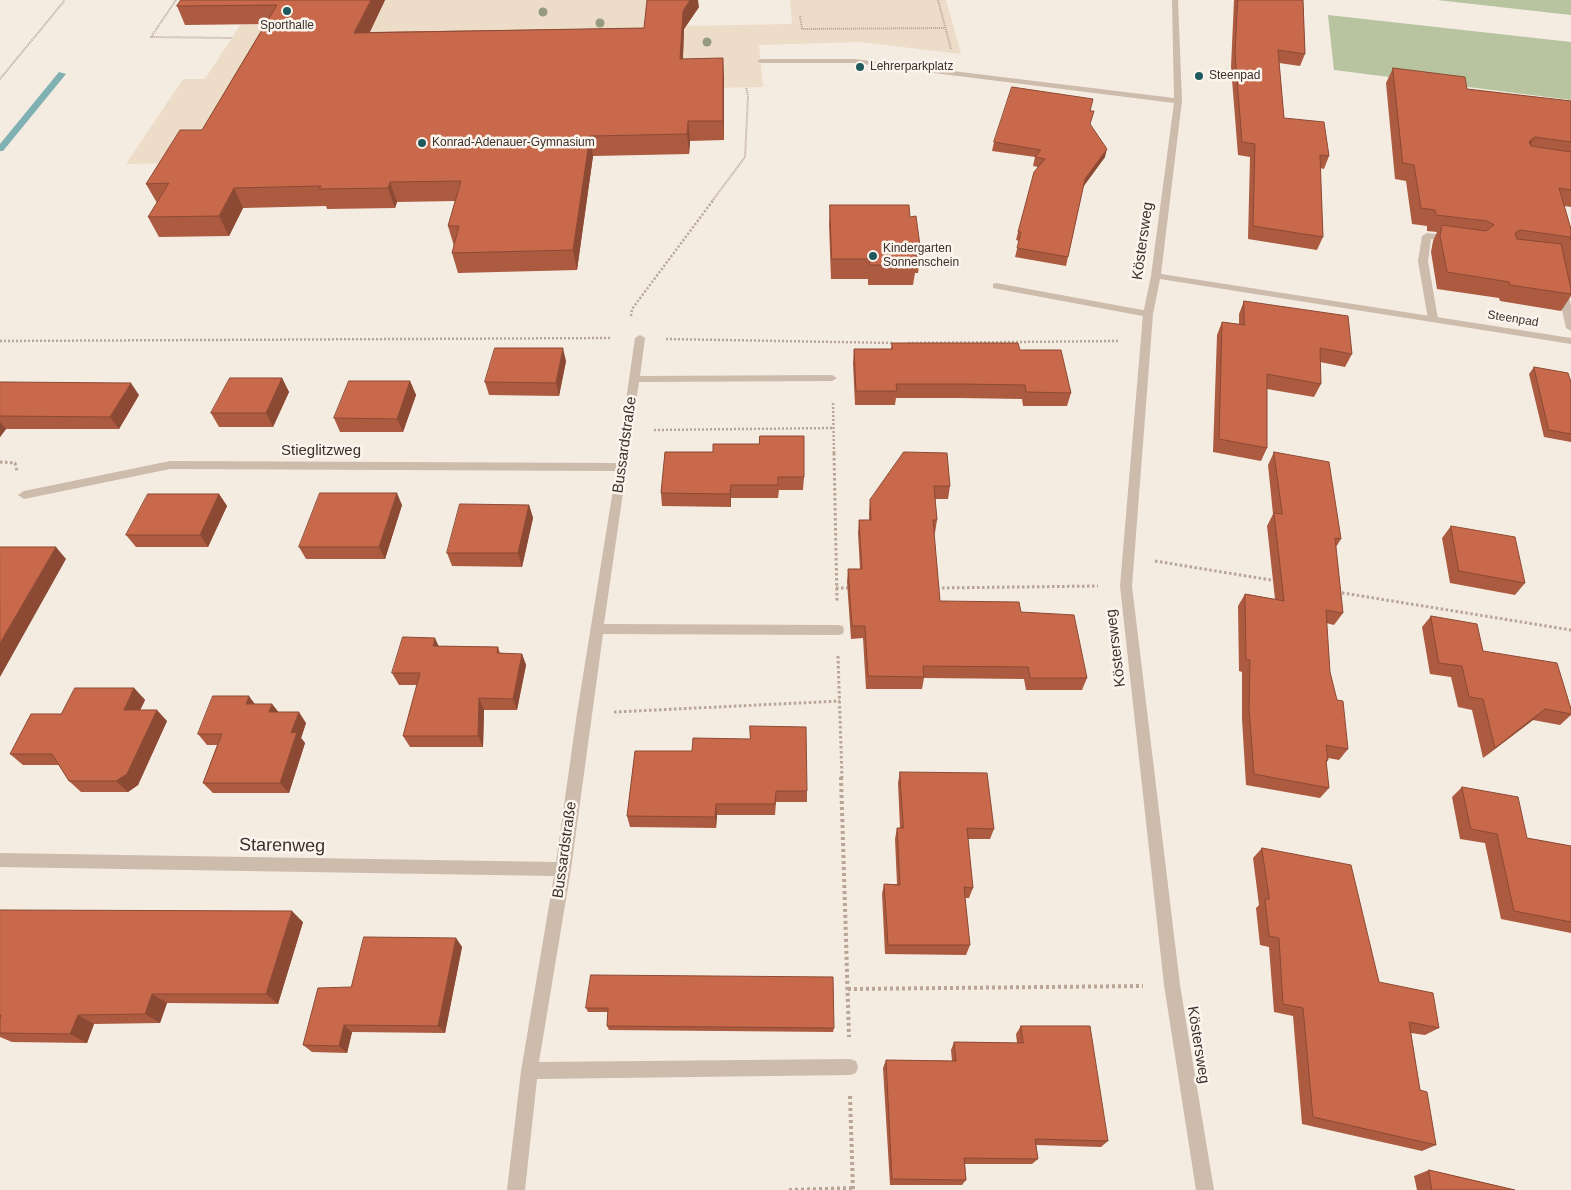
<!DOCTYPE html>
<html>
<head>
<meta charset="utf-8">
<style>
  body { margin:0 }
  canvas { display:block; background:#f4ebe1 }
</style>
</head>
<body>
<canvas width="1571" height="1190"></canvas>
<script>
const g = document.querySelector('canvas').getContext('2d');
g.lineJoin = 'round';
function fill(path, color) { g.fillStyle = color; g.fill(path, 'evenodd'); }
function trace(path, color, width, dash) { g.strokeStyle = color; g.lineWidth = width; g.lineCap = dash ? 'butt' : 'round'; g.setLineDash(dash || []); g.stroke(path); }
function drawText(font, color, halo, rows, align = 'center') {
  g.font = font + ' Arial,sans-serif'; g.lineWidth = 5; g.setLineDash([]); g.textBaseline = 'middle'; g.strokeStyle = halo; g.fillStyle = color; for (const [text, x, y, turn = 0] of rows) {
    g.save(); g.translate(x, y); g.rotate((+turn || 0) * Math.PI / 180); g.textAlign = isNaN(turn) ? turn : align; if (halo) g.strokeText(text, 0, 0); g.fillText(text, 0, 0); g.restore();
  }
}
fill(new Path2D(`
  M1437,0H1571V15Z
  M1328,15L1571,42V100L1334,70Z`), '#b8c4a0');
fill(new Path2D(`
  M385,0H651L685,26L792,24L790,0H946L961,54L860,42L759,45L763,87L699,88L179,163L126,164L183,79H205L241,24L374,22Z`), '#ecdcc8');
fill(new Path2D(`
  M59,72L66,74L3,151H0V144Z`), '#7fb0b2');
trace(new Path2D(`
  M176,0L151,37L232,38
  M938,0L951,49
  M800,16L802,29L945,28
  M0,79L65,0
  M713,200L745,157L748,96L746,87`), '#b9a596', 2, [1, 1]);
trace(new Path2D(`
  M631,316L632,309L714,199
  M666,339L894,343
  M0,341L612,338
  M908,343L1119,341
  M833,403L834,454
  M654,430L833,428`), '#b9a596', 2.5, [2, 2]);
trace(new Path2D(`
  M834,453L837,602
  M0,462L15,463L17,471
  M1155,561L1277,581
  M836,588H850
  M937,588L1098,586
  M1337,592L1571,630
  M838,656L842,778
  M614,712L840,701`), '#b9a596', 3, [2.5, 2.5]);
trace(new Path2D(`
  M841,777L849,1037
  M848,989L1143,986
  M850,1096L853,1190
  M789,1190L853,1188`), '#b9a596', 4, [3, 3]);
fill(new Path2D(`
  M1427,233L1452,236L1457,239L1452,242L1431,239L1428,261L1438,319L1433,322L1428,319L1418,261L1422,236Z
  M996,283L1148,311L1153,314L1148,317L993,288V284Z
  M1562,284L1567,287L1571,306V331L1566,328L1557,287Z`), '#cdbbac');
fill(new Path2D(`
  M1172,0H1178L1182,101L1161,274L1571,338V344L1160,279L1153,314L1132,586L1180,985L1214,1190H1196L1164,985L1120,586L1143,314L1151,276L1174,103L854,63H761L757,61L761,59H854L1174,98Z
  M640,335L645,338L640,376L832,375L837,378L832,381L639,382L604,624L838,625L843,626L844,630L843,634L838,635L603,634L571,869L539,1062L850,1059L856,1061L858,1067L856,1073L850,1075L537,1079L525,1190H507L521,1071L554,876L0,867V853L556,862L577,713L616,471L170,469L24,499L18,495L24,491L170,461L617,463L635,338Z`), '#cdbbac');
g.fillStyle = '#969b7f';
for (const [x, y] of [
  [543,12],
  [600,23],
  [707,42]
]) { g.beginPath(); g.arc(x, y, 4.5, 0, 2 * Math.PI); g.fill(); }
fill(new Path2D(`
  M181,0H385L370,32L644,28L699,7L684,29L683,59L724,77V140L690,141L689,154L593,156L577,270L458,273L452,253L454,246L448,226L455,201L397,202L395,208L327,209L326,206L243,208L229,236L159,237L148,217L157,203L146,184L202,130L265,24L185,25L177,6Z
  M1234,0H1303L1305,54L1300,66L1279,63L1284,118L1329,156L1324,169L1320,168L1323,237L1317,250L1248,239L1250,157L1238,155L1231,67Z
  M1393,68L1467,89L1571,101V207L1564,206L1571,229V298V296L1561,311L1500,301L1499,298L1437,289L1431,252L1433,241L1437,232L1427,231V226L1412,224L1406,181L1395,179L1386,83Z
  M1090,111V124L1105,157L1083,187L1066,266L1015,257L1019,241L1016,240L1018,232L1038,167L1033,166L1035,157L992,151L994,142Z
  M830,205L910,217L921,253L918,273H915L913,285H868V279H831L829,225Z
  M1244,301L1352,354L1345,367L1320,362L1321,384L1314,397L1267,389V448L1261,461L1213,452L1217,335L1222,322L1239,324V314Z
  M892,343L1020,350L1071,393L1067,406H1023L1022,399L959,398H896L895,405H855L853,363L854,349H891Z
  M566,361L559,396L489,395L485,382Z
  M1534,367L1571,382V442L1544,437L1529,374Z
  M282,378L289,392L273,427H219L211,413Z
  M410,381L416,395L403,432H340L334,418Z
  M0,382L139,395L119,429H6L0,437Z
  M665,452L804,477L803,490H779L778,498H731V507L662,506L661,493Z
  M904,452L950,486L948,499H935L937,520L935,533H934L940,601L1021,612L1087,678L1082,690H1026L1024,679L924,678L922,689H866L863,638L851,639L847,582L848,569H860L858,533L859,520H869V513L870,500Z
  M1274,452L1341,539L1336,547L1343,613L1334,625L1326,623L1330,672L1348,749L1339,760L1328,758V760L1326,763L1329,788L1320,798L1246,785L1242,719V672L1239,671L1238,606L1245,594L1275,599L1267,526L1273,514L1268,465Z
  M219,494L227,506L208,547H136L126,535Z
  M402,505L385,559H306L299,547Z
  M529,505L533,518L522,567L452,566L447,553Z
  M1451,526L1525,583L1515,595L1450,583L1442,538Z
  M1431,616L1571,709V715L1560,725L1533,720L1483,758L1472,710L1458,707L1451,677L1430,674L1422,627Z
  M439,646L498,647L500,653L522,654L526,665L517,710H484L483,747H410L403,736L417,685H399L392,673Z
  M134,688L145,700L140,710L167,721L138,785L128,792H81L69,781L59,765H23L10,754Z
  M255,704H272L278,712L306,723L301,738L305,743L289,793H213L203,783L217,745H207L198,734Z
  M635,751L807,791V802H776L775,815H717L716,828L630,827L627,816Z
  M900,772L994,829L990,839H968L973,888L969,898H965L970,945L966,955L885,954L882,894L884,884H897L895,839L897,828H900L898,783Z
  M1462,787L1527,838L1571,846V933L1501,919L1485,843L1460,839L1452,797Z
  M1262,848L1379,982L1439,1028L1425,1035L1411,1033L1420,1090L1436,1145L1422,1151L1302,1124L1293,1016L1274,1012L1269,947L1260,945L1256,908L1259,905L1253,858Z
  M0,910L303,922L278,1004L167,1003L160,1023L94,1024L87,1043L12,1042L0,1037Z
  M456,938L462,947L445,1033L352,1032L347,1053L312,1052L303,1045Z
  M591,975L834,1028L833,1032L609,1030L607,1026L608,1012H588L586,1008Z
  M1021,1026L1108,1141L1101,1147L1036,1145L1038,1159L1032,1164H965L966,1180L962,1185H890L883,1068L886,1060L952,1061L951,1050L954,1042L1017,1043L1016,1034Z
  M1429,1170L1515,1190H1417L1414,1176Z`), '#ac5a40');
fill(new Path2D(`
  M371,0H385L360,52L354,33Z
  M690,0H698L699,7L684,29L682,78L680,59L683,11Z
  M723,58L724,77V140L723,121Z
  M688,121L690,141L689,154L687,134Z
  M590,136L593,156L577,270L573,250Z
  M1535,137L1525,153L1529,142Z
  M1107,149L1105,157L1083,187L1085,179Z
  M390,182L397,202L395,208L388,188Z
  M234,188L243,208L229,236L219,216Z
  M563,348L566,361L559,396L556,383Z
  M282,378L289,392L273,427L266,413Z
  M410,381L416,395L403,432L397,419Z
  M131,383L139,395L119,429L110,417Z
  M0,422L6,429L0,437Z
  M731,485V507L730,494Z
  M397,493L402,505L385,559L379,547Z
  M219,494L227,506L208,547L200,535Z
  M529,505L533,518L522,567L518,553Z
  M56,547L66,559L0,677V643Z
  M435,638L440,649L433,646Z
  M522,654L526,665L517,710L513,699Z
  M134,688L145,700L135,721L124,710Z
  M249,696L257,707L246,704Z
  M479,698L484,710L483,747L478,736Z
  M272,704L281,715L269,712Z
  M1545,709L1533,720L1483,758L1495,748Z
  M157,710L167,721L138,785L128,792L116,781Z
  M299,712L306,723L301,738L305,743L289,793L280,783L291,733Z
  M716,804L717,815L716,828L715,817Z
  M292,911L303,922L278,1004L266,994Z
  M456,938L462,947L445,1033L438,1026Z
  M152,994L167,1003L160,1023L145,1014Z
  M78,1015L94,1024L87,1043L70,1034Z
  M344,1025L352,1032L347,1053L339,1046Z`), '#8c4a34');
const building = new Path2D(`
  M181,0H371L354,33L644,28L647,0H690L683,11L680,59L723,58V121H688L687,134L590,136L573,250L452,253L459,226H448L461,181L390,182L388,188L319,189L321,186L234,188L219,216L148,217L169,183L146,184L180,130H202L277,5L177,6Z
  M1238,0H1303L1305,54L1278,50L1284,118L1324,122L1329,156L1320,155L1323,237L1253,226L1255,144L1242,142L1235,54Z
  M1393,68L1465,77L1467,89L1571,101V142L1535,137L1529,142L1531,146L1571,152V190L1559,188L1571,229V240L1570,237L1520,230L1515,233L1517,239L1561,244L1571,289V294L1510,285L1509,282L1447,272L1440,236L1442,225L1486,231L1494,225L1487,221L1436,215L1435,210L1421,208L1414,165L1403,163Z
  M1012,87L1093,99L1090,111H1094L1090,124L1107,149L1085,179L1068,257L1017,248L1021,232H1018L1034,172L1045,159L1035,157L1041,150L994,142Z
  M830,205H909L910,217L916,216L921,253H914L916,265H870L869,259H832Z
  M1244,301L1348,316L1352,354L1320,348L1321,384L1267,374V448L1219,439L1222,322L1244,325Z
  M892,343H1018L1020,350H1061L1071,393L1026,392L1025,385L962,384H896L897,391H856L854,349H892Z
  M495,348H563L556,383L485,382Z
  M1534,367L1568,373L1571,382V434L1549,430Z
  M230,378H282L266,413H211Z
  M349,381H410L397,419L334,418Z
  M0,382L131,383L110,417L0,416Z
  M760,436H804V477H778V485H731L730,494L661,493L665,452H713V444H759Z
  M904,452L947,453L950,486H934L937,520H933L940,601L1019,602L1021,612L1074,615L1087,678H1030L1028,667L923,666L924,677L868,676L865,626H852L848,569H862L859,520H871L870,500Z
  M1274,452L1329,462L1341,539L1335,538L1343,613L1326,610L1330,672L1337,700L1343,701L1348,749L1326,745L1328,760H1326L1329,788L1254,774L1249,708L1250,660L1246,659L1245,594L1284,601L1274,513L1282,514Z
  M320,493H397L379,547H299Z
  M148,494H219L200,535H126Z
  M460,504L529,505L518,553H447Z
  M1451,526L1515,537L1525,583L1459,571Z
  M0,547H56L0,643Z
  M1431,616L1477,624L1483,651L1557,663L1571,709V714L1545,709L1495,748L1483,699L1469,697L1462,666L1439,663Z
  M403,637L435,638L433,646L498,647L497,653L522,654L513,699L479,698L478,736H403L420,673H392Z
  M75,688H134L124,710H157L127,774L116,781H69L52,754H10L31,714H61Z
  M213,696H249L246,704H272L269,712H299L291,733L297,732L280,783H203L222,734H198Z
  M750,726L806,727L807,791H776L775,804H716L715,817L627,816L635,751H692L693,738L750,739Z
  M900,772L987,773L994,829L967,828L973,888L964,887L970,945H888L884,884L900,885L897,828H903Z
  M1462,787L1518,797L1527,838L1571,846V922L1514,911L1497,834L1471,829Z
  M1262,848L1351,865L1379,982L1433,993L1439,1028L1409,1022L1420,1090L1427,1092L1436,1145L1313,1117L1303,1008L1283,1004L1279,938L1269,936L1265,899H1269Z
  M0,910L292,911L266,994H152L145,1014L78,1015L70,1034L0,1033V1018L1,1015H0Z
  M364,937L456,938L438,1026L344,1025L339,1046L303,1045L318,988L351,987Z
  M591,975L833,977L834,1028L607,1026L608,1008H586Z
  M1021,1026H1090L1108,1141L1035,1139L1038,1159L964,1158L966,1180L892,1179L886,1060L956,1061L954,1042L1023,1043Z
  M1429,1170L1515,1190H1432Z`);
fill(building, '#c8694b');
trace(building, '#8c4a34', 1);
for (const [x, y, r, color] of [
  [287,11,5,"#1f5a5e"],
  [860,67,5,"#1f5a5e"],
  [1199,76,5,"#1f5a5e"],
  [422,143,5,"#1f5a5e"],
  [873,256,5,"#1f5a5e"]
]) { const dot = new Path2D(); dot.arc(x, y, r, 0, 2 * Math.PI); g.fillStyle = color; g.fill(dot); trace(dot, '#fbf5ee', 2); }
drawText('12px', '#3b302b', '#fbf5ee', [
  ["Sporthalle",287,26,"center"],
  ["Lehrerparkplatz",870,67],
  ["Steenpad",1209,76],
  ["Konrad-Adenauer-Gymnasium",432,143],
  ["Kindergarten",883,249],
  ["Sonnenschein",883,263]
], 'left');
drawText('12px', '#3b302b', '#fbf5ee', [
  ["Steenpad",1513,319,9]
]);
drawText('15px', '#3b302b', '#fbf5ee', [
  ["Köstersweg",1143,241,-82],
  ["Bussardstraße",625,445,-82],
  ["Stieglitzweg",321,451],
  ["Köstersweg",1116,648,-97],
  ["Bussardstraße",565,850,-82],
  ["Köstersweg",1198,1045,81]
]);
drawText('18px', '#3b302b', '#fbf5ee', [
  ["Starenweg",282,846,1]
]);
</script>
</body>
</html>
